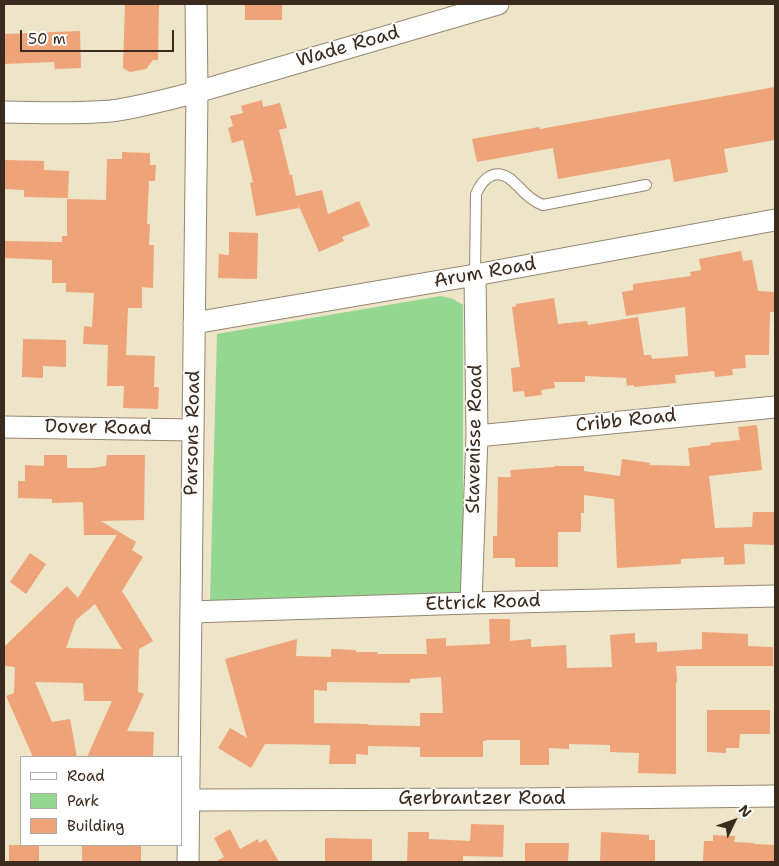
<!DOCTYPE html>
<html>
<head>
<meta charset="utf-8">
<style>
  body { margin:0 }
  #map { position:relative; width:779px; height:866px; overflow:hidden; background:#eee4c7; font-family:"Shantell Sans",sans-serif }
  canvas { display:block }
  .frame { position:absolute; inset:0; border:5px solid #3b2a1e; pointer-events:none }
  .legend { position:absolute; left:20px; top:756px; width:162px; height:90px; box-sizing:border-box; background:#fff; border:1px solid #b1aaa5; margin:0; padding:6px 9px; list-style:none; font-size:15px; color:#3b2a1e }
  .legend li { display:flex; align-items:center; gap:10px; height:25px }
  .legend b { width:25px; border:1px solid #b1aaa5 }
  .north { position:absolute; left:709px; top:796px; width:50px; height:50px; -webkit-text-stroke:4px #fff; paint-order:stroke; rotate:48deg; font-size:14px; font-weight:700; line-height:20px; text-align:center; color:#3b2a1e }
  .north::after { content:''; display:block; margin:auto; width:18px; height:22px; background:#3b2a1e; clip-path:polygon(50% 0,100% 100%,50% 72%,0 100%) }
  .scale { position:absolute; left:20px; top:30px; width:154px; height:22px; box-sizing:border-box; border:2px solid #3b2a1e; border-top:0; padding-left:6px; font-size:15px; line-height:18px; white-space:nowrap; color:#3b2a1e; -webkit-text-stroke:4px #fff; paint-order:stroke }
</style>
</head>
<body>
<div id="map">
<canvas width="779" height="866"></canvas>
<div class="frame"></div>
<ul class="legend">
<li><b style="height:6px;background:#fff"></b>Road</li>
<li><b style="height:14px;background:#94d790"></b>Park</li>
<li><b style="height:14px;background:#eea378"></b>Building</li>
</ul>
<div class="north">N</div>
<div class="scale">50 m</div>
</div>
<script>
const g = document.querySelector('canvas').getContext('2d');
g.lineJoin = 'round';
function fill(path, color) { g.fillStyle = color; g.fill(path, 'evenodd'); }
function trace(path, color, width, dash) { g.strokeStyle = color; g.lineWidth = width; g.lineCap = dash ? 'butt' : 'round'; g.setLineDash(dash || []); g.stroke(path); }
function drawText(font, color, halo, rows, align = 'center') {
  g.font = font + ' "Shantell Sans",sans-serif'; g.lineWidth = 4; g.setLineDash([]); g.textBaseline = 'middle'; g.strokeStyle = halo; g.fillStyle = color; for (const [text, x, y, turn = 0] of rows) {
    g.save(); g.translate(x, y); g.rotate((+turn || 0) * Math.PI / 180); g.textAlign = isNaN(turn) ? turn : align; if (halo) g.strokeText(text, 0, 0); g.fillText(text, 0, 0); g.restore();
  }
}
fill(new Path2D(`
  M441,296L453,299L463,305V587L459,594L210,601L217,334Z`), '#94d790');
fill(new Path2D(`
  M125,4H159L158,60H153L146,69L130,72L123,68Z
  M245,4H282V20H245Z
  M80,31L81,68L55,69L54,62L4,64V34Z
  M775,87V140L724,149L728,172L674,182L670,159L558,179L553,148L477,162L472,139L539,127L540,129Z
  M262,100L263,107L280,103L287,128L279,130L290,175H292L296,196L322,190L328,214L359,201L370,226L342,237L344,241L319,252L298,204L299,208L256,216L250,183L253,182L243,140L232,143L228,128L233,126L230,116L243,113L241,106Z
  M122,152L150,153V165H156L155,181H149L147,224H150L149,245H154L153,288L142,287V308H128L126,355L155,356L154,387H159L158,409L123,408L124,386H107L108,345L83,344L84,326L92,327L94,293L66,292V283H52V260L4,258V241L62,242V236H67V199L106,200L107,159H122Z
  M4,160L44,161V170L69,171L68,198L24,197V190L4,189Z
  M229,232L258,233L257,279L218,278L219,254L229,255Z
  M741,251L743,261L752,260L758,291L775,292V312H770L769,355H745L746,368L732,369L733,375L715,377L714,371L675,375L676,383L634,387L633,385L627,386L626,378L585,376V382H554L555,388L541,390L542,395L525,397L524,391L513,392L511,368L520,367L512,307L516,306V304L554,298L558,324L587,321L588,325L638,317L644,355H651L652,359L688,356L685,307L626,316L622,292L633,290V284L691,276L690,272L701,270L699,259Z
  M23,339L66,340V367L43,366V378L22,377Z
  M757,425L762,470L709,476L715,528L752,527L753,512H775V545L744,544L745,564L724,565V557L681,559V564L617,568L614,499L584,495V513H581V532H558V567H515V558H493V536H497L498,477H511L510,470L554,467V466H584V471L620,476L622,459L650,463L649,465L690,466L688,448L711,445L710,443L740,440L738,427Z
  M44,455H67V468H92L106,466L107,455H145L144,520L101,521L136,542L132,550L143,557L122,591L153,641L139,649L138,692L144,694L127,731L154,732L153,757H87L112,701H84L83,683L35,682L52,722L70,719L77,757H33L6,696L14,693L15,667L4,666V647L67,586L78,598L117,535H84L83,502L52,503V499L18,498V481H25V465L44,466ZM95,604L122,649L66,648L76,620Z
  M30,553L46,564L26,594L10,582Z
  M489,619H510V641L531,639V647L566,645L567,668L612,667L610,635L635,633V643L657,642V652L702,649V632L748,634V646L773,647V666H676L677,682H676V774L638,773L639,753L610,752V745L569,744V749L549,748V765H520V740H486V741H483V757H420V747L368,746V755L356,754V764H329L330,745L265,744L251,768L218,748L230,728L247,738L225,659L297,639L296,656L331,657V649L356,650V652H378L377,654H427L426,639L446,638V646L490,644ZM441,677L443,713H420V726L368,725V724L314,723V690L327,691V682L410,683V679Z
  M707,710H770V734H740L739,748H726V753L707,752Z
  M471,824L504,825L503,857L463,856V862H407L408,832H429V839L470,841Z
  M230,829L240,849L258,839L259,843L266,839L279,862H215L224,857L214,838Z
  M601,832L649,835V840H655V862H600Z
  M713,835L735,836L734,842L754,843V844L775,845V862H703L704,841H713Z
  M325,838L372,839V862H325Z
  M525,843H569L568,862H525Z
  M9,845H39V862H9Z
  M82,845H141V862H82Z`), '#eea378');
const service = new Path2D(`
  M475,275L476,194C482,180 493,168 509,178C512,180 515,184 518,186C525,194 532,201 543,205L646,185`);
const minor = new Path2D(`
  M4,112C40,113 76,114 111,111C141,107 169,99 197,92L498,4
  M194,323L475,275L775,220
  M4,427L193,430
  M477,436L775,407
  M471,603L477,436L475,275
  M191,612L471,603L775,596
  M189,800L522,799L775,796
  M188,862L197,92L196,4`);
trace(service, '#948772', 12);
trace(minor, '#948772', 23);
trace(service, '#fff', 10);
trace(minor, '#fff', 21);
drawText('19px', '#3b2a1e', '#fff', [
  ["Wade Road",348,47,-16],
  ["Arum Road",485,273,-10],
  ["Cribb Road",626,421,-6],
  ["Dover Road",98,428,1],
  ["Parsons Road",193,433,-89],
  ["Stavenisse Road",475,439,-89],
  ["Ettrick Road",483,603,-2],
  ["Gerbrantzer Road",482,799]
]);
</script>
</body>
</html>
